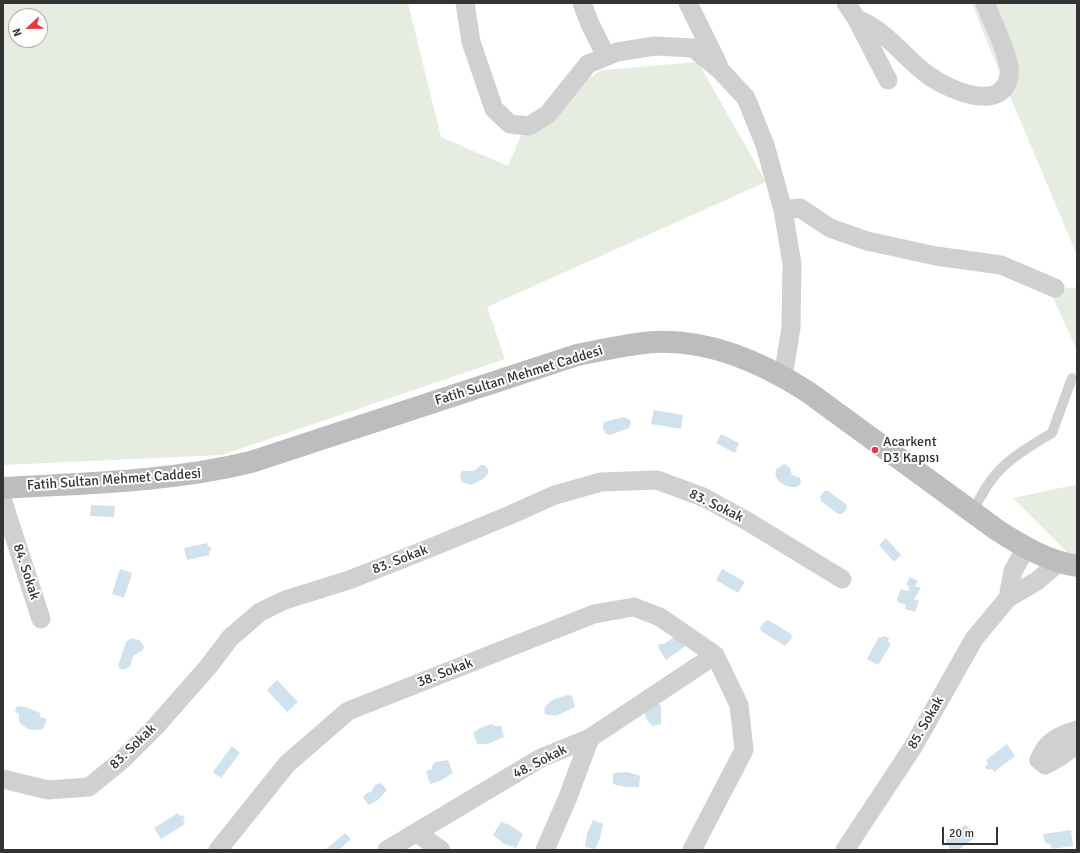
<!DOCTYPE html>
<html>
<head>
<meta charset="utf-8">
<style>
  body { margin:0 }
  #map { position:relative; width:1080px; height:853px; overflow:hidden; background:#fff; font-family:Signika,sans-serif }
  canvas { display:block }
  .frame { position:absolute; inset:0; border:4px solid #333; pointer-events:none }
  .north { position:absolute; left:8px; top:8px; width:40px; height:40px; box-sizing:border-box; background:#fff; border:1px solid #adadad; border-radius:50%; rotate:248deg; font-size:11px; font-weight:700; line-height:16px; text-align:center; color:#333 }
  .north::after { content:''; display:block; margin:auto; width:14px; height:18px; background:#e63946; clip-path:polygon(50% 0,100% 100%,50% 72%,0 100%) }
  .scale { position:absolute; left:942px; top:827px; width:56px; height:18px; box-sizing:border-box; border:2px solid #333; border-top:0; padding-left:5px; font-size:12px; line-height:14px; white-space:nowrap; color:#333; -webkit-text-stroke:3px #fff; paint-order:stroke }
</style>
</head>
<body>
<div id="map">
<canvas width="1080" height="853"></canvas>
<div class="frame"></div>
<div class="north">N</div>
<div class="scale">20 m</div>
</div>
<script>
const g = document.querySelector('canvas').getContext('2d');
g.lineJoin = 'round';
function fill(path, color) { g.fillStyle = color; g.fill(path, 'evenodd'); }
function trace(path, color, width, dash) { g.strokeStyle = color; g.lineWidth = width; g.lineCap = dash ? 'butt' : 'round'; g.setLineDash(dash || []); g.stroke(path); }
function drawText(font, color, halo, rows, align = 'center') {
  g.font = font + ' Signika,sans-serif'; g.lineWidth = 4; g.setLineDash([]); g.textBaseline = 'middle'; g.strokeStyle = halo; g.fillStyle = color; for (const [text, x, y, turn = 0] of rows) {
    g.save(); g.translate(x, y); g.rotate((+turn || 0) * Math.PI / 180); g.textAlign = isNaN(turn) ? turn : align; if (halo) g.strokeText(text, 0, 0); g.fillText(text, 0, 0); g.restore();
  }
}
fill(new Path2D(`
  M3,3H408L441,137L508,166L529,117L602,70L698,62L766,182L487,307L505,359L222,455L3,465ZM16,16H40V40H16Z
  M972,3H1077V255L985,37Z
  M1077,287V350L1050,291Z
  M1077,483V562L1013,498L1074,485Z`), '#e6ecdf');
fill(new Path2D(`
  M654,410L683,415L681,429L651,424Z
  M623,417L630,420L631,423L629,428L610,435L605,433L603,428L604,422Z
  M721,434L739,443L735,453L716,443Z
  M784,464L790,468L792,475L800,478L801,484L796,487C785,488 773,481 776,469Z
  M481,465H484C497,474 478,482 471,485L462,482L460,476L462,471H474Z
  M825,491H828L846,504L847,509L842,514H838L821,501L820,496Z
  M91,505L115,506L114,517L90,516Z
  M886,538L901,555L894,562L879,545Z
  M207,543L208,546L212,548L209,552L210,555L187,560L184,548Z
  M120,569L132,573L124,598L112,594Z
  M722,569L745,582L738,593L716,580Z
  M910,577L918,581L915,586L921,588L914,599L919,601L915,612L905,609L906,605L898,602L897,599L901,589L907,591L909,590V586L906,585Z
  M768,620L791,634L792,638L785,646L761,631L760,628L764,622Z
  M884,636L889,638L888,642L891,644L878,665L867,659L879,637L882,638Z
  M674,637L688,644L666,660L658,647L659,644H664Z
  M131,638L139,640L144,646L143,650L133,656L130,667L122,670L118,666L126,642Z
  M277,680L298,702L287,712L267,690Z
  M568,695L572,696L575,707L556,716L545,714C542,701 558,698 568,695Z
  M658,701L661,707V724L652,726L646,718L644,711Z
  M17,706L25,707L40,713V717L47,719L43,729C33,731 26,730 19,722V714L15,712Z
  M492,724L494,726H501L504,737L488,744H477L473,733L480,728Z
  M1007,744L1015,756L994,772L992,769L987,770L985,767L988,764L986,760Z
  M232,746L240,753L221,778L213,772Z
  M448,760L453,773L440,781L430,784L426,771L432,769V766L435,762Z
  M627,772L640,776L639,787H625L613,784V773Z
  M381,783L387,790L378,800L369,805L363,797L367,793L371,792L375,785Z
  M178,813L180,816L183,815L185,818L183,820L185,824L161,839L154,828Z
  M593,820L603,824L600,838L595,849L585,847L587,833Z
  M501,822L510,825L523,834L516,848L504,844L493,835Z
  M965,825L973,831L975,837L959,850H950L946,840Z
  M1071,830L1073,846L1052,849L1050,844L1045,843L1043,834Z
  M345,833L351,839L339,850H325Z`), '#cfe2ee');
trace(new Path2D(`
  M973,513C991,469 1012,457 1052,433L1072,378`), '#d0d0d0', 10);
trace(new Path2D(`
  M465,3L471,42L494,109L510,124L529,126L548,114L588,64L617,52L655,46L693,48L721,71L746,98L765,145L783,210L792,264L791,328L783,376
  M582,3L590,24L606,56
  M688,3L718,64
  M846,3L856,18L888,80
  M856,18C865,23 875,27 882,34C898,46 911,63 928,75C947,89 1003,115 1009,75C1012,60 991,19 985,3
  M783,210L800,208L830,228L867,241L936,256L1001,265L1055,288
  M3,502L41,619
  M1008,598L1013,571L1026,548
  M1077,730C1060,735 1046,741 1039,760L1045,765C1058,759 1068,753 1077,742
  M590,738L715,655
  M3,779L48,790L89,787L122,760L156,726L208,667L230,638L260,612L285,600L349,580L430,548L510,515L555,495L601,482L657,480L703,497L747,521L842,579
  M417,833L441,850
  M218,850L287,764L348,711L594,614L634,607L660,617L715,655L739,705L744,750L692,850
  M387,850L541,758L590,738L568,797L545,850
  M845,850L913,747L974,639L1008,598L1037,581L1058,563`), '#d0d0d0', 19);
trace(new Path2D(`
  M3,488C86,483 169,482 251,462L577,355C602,350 628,344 654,342C709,339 763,363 808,392L997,530C1022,546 1047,561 1077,566`), '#bdbdbd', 22);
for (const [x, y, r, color] of [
  [875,450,4,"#e63946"]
]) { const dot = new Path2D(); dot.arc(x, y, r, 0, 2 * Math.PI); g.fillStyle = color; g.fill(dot); trace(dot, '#fff', 1.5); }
drawText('14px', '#333', '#fff', [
  ["Fatih Sultan Mehmet Caddesi",519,376,-17],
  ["Fatih Sultan Mehmet Caddesi",114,480,-4],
  ["83. Sokak",716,506,26],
  ["83. Sokak",400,560,-21],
  ["84. Sokak",26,572,72],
  ["38. Sokak",445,673,-21],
  ["85. Sokak",926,723,-60],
  ["83. Sokak",133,747,-44],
  ["48. Sokak",540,762,-27]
]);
drawText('14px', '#333', '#fff', [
  ["Acarkent",883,442],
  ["D3 Kapısı",883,458]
], 'left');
</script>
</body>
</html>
